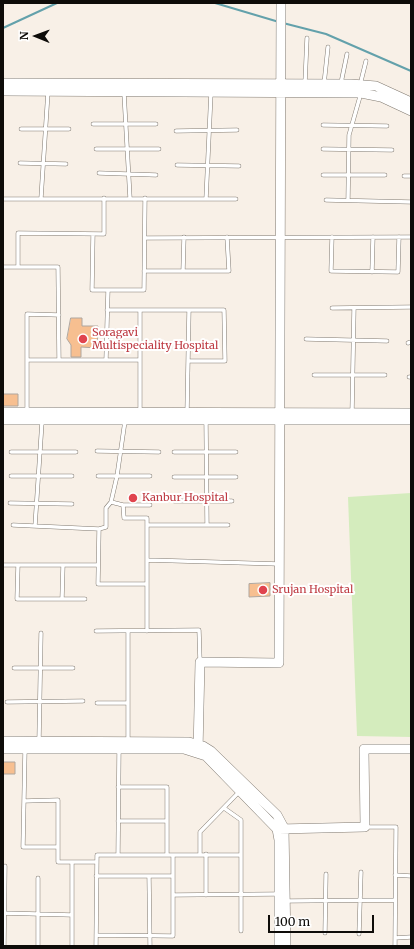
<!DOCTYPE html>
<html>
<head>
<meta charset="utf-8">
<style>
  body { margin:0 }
  #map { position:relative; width:414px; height:949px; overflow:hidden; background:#f8f0e7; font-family:Merriweather,serif }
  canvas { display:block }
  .frame { position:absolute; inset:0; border:4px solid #0e0c09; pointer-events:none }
  .north { position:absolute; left:16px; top:16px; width:40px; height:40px; -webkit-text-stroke:3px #fff; paint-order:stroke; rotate:271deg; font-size:11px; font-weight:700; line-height:16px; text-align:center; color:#0e0c09 }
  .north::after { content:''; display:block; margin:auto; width:14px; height:18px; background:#0e0c09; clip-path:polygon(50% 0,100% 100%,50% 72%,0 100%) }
  .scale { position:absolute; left:268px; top:915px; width:106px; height:18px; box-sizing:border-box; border:2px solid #0e0c09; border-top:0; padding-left:5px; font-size:12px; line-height:14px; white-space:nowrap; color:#0e0c09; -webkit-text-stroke:3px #fff; paint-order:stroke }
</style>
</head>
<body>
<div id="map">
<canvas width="414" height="949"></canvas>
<div class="frame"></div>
<div class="north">N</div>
<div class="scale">100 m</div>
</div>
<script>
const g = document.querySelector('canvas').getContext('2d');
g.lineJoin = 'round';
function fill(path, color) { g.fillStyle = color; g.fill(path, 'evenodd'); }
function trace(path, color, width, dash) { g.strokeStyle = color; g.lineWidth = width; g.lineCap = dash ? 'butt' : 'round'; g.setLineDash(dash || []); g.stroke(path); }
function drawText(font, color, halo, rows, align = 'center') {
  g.font = font + ' Merriweather,serif'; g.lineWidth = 4; g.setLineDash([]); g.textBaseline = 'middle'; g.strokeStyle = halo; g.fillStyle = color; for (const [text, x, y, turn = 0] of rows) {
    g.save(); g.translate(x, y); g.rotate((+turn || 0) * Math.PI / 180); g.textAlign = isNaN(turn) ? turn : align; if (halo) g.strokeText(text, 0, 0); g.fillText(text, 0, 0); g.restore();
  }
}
fill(new Path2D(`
  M411,493V737L357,736L348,497Z`), '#d4ecbd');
trace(new Path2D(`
  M215,3L279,22
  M283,23L326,34L411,71
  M3,28L57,3`), '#63a1ab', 2);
const building = new Path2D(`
  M71,318H82V326H98L97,348L81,347V357H71V345L67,339Z
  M3,394H18V406H3Z
  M270,583V596L249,597V584Z
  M3,762H15V774H3Z`);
fill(building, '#f7bf90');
trace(building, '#afa69e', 1);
const service = new Path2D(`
  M305,83L307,38
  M341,83L347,54
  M324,84L328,47
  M360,85L366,61
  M124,93L130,198
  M93,124H156
  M323,125L387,126
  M21,129H69
  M176,131L237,130
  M96,149H159
  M323,149L392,150
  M20,163L66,164
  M177,165L239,166
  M99,173L156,175
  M323,175H385
  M404,176H411
  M41,198L48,92
  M3,199H236
  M206,199L211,93
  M326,200L411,202
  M348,200L349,135L361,93
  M93,234L92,290H144L145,198
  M332,237L331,271L398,272L399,237
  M145,238L411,237
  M3,267H58L59,360
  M18,267V233L104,234V198
  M144,271H229L227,237
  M183,271L184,237
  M372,272L373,237
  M332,308L411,307
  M107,310H224L225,361H188
  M306,339L387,341
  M408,343L411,342
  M27,360H140
  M106,360L108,290
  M314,375H385
  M409,377H411
  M27,411V314L59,315
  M140,413V310
  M187,413L189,310
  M352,413L354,308
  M206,421L207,525
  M97,451L159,452
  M11,452H76
  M174,452H236
  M11,476H72
  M98,476H150
  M174,477H236
  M174,501H232
  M111,502L123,505H150
  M10,503L72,504
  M123,505L124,518H147V584H98L99,529L106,527V508L111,502L117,476L125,421
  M13,525L99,529
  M147,525H228
  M35,526L42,422
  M147,560L279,564
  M3,565H98
  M18,565L17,599H85
  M147,584V631
  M62,599L63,565
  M96,631L199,630L200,661
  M14,668H73
  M7,702L83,701
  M97,703H128
  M39,740L41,633
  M128,740V631
  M25,750L23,847H58
  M118,787H167V855
  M24,801L58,800V862H97
  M224,808L241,820V931
  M118,821H167
  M366,827H396L395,946
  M200,854V832L240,791
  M118,855L119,750
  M395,875L411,876
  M96,876H173
  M149,876L150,946
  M38,878V946
  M173,895L278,894
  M206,895V854
  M286,901L395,900
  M3,913L72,915
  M325,933L326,874
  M359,934L361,872
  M96,935L173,936V855
  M395,938L411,937
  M4,946L5,866
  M72,946V862
  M96,946L97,855H241`);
const tertiary = new Path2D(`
  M3,83L351,84L376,86L411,102
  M3,91L361,93L381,97L411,111
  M3,412L411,413
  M3,420H411
  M3,741L189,742L203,746L211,751L277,815L284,828L286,946
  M3,749H184L206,756L277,829L279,840V946
  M198,752L200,662L279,663L281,3
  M279,829L365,827L364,749H411`);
trace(service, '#817a71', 4.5);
trace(tertiary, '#817a71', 10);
trace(service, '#fff', 3.5);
trace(tertiary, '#fff', 9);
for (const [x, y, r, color] of [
  [83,339,5,"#e0444e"],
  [133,498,5,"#e0444e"],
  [263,590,5,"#e0444e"]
]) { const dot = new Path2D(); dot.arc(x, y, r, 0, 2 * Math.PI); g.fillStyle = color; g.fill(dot); trace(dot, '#fff', 1.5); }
drawText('11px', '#be3a42', '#fff', [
  ["Soragavi",92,333],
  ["Multispeciality Hospital",92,346],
  ["Kanbur Hospital",142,498],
  ["Srujan Hospital",272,590]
], 'left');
</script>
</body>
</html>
